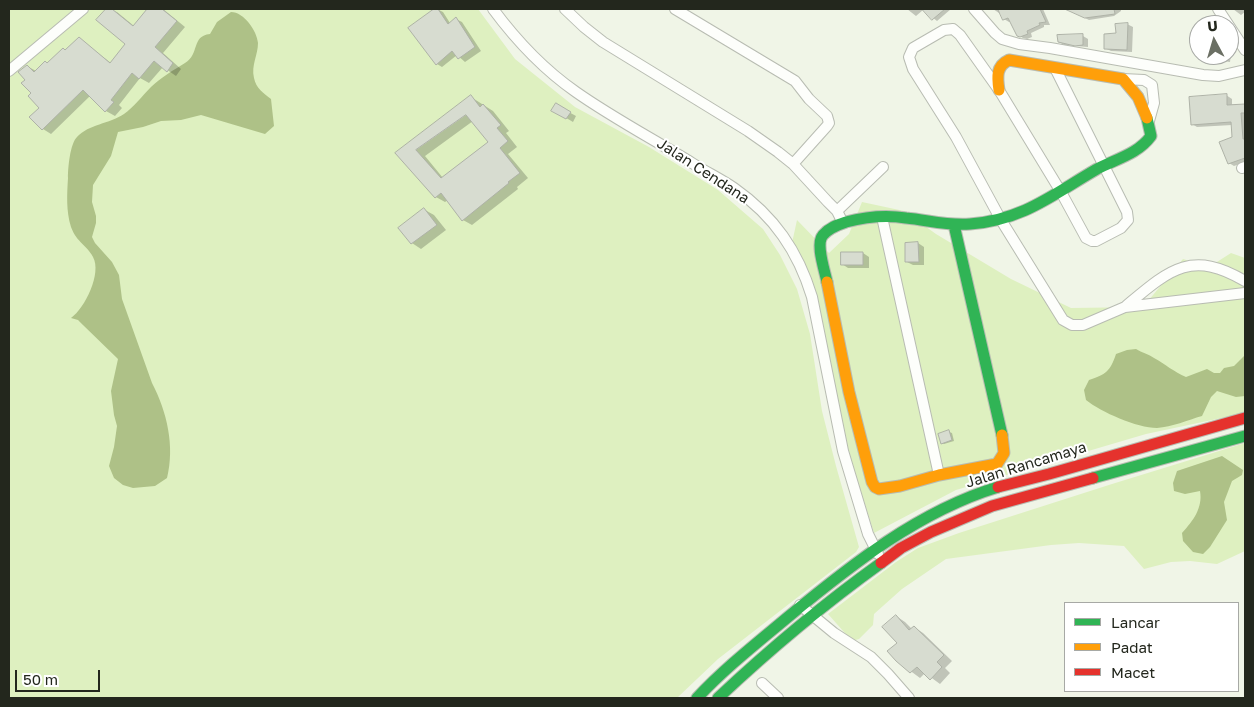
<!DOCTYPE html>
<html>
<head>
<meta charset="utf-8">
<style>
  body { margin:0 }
  #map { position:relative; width:1254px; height:707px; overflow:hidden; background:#f0f5e7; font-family:"Golos Text",sans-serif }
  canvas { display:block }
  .frame { position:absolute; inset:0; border:10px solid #23271d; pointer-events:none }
  .legend { position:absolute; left:1064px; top:602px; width:175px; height:90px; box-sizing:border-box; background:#fff; border:1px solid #a7a9a5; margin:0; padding:6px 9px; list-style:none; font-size:15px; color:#23271d }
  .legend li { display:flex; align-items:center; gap:10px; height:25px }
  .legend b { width:25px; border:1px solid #a7a9a5 }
  .north { position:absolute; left:1189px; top:15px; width:50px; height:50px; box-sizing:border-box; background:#fff; border:1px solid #a7a9a5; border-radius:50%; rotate:354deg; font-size:14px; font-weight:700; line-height:20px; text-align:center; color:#23271d }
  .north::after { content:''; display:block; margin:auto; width:18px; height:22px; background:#6b6f64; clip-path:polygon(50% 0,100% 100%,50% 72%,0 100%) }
  .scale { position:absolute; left:15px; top:670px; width:85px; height:22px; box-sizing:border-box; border:2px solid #23271d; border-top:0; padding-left:6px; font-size:15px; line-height:18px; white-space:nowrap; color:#23271d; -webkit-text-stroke:4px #fff; paint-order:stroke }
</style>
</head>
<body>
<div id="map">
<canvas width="1254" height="707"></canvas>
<div class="frame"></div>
<ul class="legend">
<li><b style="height:6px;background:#30b455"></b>Lancar</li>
<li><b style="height:6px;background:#ff9f0a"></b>Padat</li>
<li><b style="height:6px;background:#e5322d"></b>Macet</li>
</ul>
<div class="north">U</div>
<div class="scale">50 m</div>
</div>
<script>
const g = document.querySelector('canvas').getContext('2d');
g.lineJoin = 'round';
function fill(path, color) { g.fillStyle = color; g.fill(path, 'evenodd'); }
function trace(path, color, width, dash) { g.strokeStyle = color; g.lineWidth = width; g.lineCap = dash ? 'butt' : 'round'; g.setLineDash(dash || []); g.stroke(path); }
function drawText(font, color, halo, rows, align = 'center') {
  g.font = font + ' "Golos Text",sans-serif'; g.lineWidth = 4; g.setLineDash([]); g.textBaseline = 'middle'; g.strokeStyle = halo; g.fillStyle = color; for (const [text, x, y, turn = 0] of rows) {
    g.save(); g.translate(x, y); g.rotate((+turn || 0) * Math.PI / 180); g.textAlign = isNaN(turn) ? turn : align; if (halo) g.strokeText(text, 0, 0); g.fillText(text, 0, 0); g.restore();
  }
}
fill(new Path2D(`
  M9,9H478L515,59L575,107L649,147L718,190L763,229L780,255L797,289L810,334L822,411L836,466L859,547L856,552L718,659L677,698H9Z
  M862,202L904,211L936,234L1011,279L1071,308L1143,307L1183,259L1209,267L1231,253L1245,258V413L1146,434L956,490L874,533L836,414L830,367L792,243L797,220L829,253L849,234Z
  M1245,443V551L1217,564L1190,561L1171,562L1144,569L1124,546L1079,543L1051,545L946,559L902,589L874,614L873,625L859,639L852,641L828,614L896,562L918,548L959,533L1112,484Z`), '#def0c0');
fill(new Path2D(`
  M231,12C244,12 257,31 258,43C258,55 251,65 254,78C256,88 263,93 271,99L274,126L265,134L201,115L181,120L161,121L143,127L118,132L111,156L93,185L92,202L96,216V223L92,237L95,243L112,262L119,275L122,299L152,383C167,412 175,446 167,478L155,486L133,488L123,485L114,478L109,466L114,447L117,426L114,415L111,391L118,359L83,325L78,320L71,318C85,308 102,273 93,257C87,245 77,243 71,227C66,211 67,194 68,178C68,168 70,144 77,137C89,124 109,124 124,114C134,107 142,96 151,87C159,79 175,69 185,63C200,54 191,36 210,34L217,22Z
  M1136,349C1142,353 1149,354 1154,358C1165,364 1174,372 1186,377L1207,369L1214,373H1220L1224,368L1234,366L1245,355V396L1236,397L1217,391L1211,397L1202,416C1188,420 1172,427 1157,428C1137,428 1101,412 1086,400L1084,390L1089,380C1106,374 1110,372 1116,354L1127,350Z
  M1222,456L1243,470L1242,475L1232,481L1224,502L1227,520L1210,547L1203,554L1193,552L1183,541L1182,533C1193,521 1203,508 1200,491L1185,494L1174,491L1173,483L1177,471Z`), '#aec187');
fill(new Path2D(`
  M107,9L117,12L134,26L149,9H163L185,27L163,53L181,69L176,76L163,67L149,83L140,78L119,105L122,108L115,116L106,111L90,96L51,134L43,129L41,108L27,80V66L36,71L66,51L79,39L111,63L126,44L98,20Z
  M437,9L443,12L450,23L456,19L462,22L481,51L465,62L457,55L442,67L437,64L410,28Z
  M907,9H951L937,21L923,10L916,16Z
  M993,9H1043L1050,25H1044V27L1031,33L1032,37L1027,39L1023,38L1018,35L1011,21L1009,22L1004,19L1001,12L999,13Z
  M1067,9H1121V11L1114,16L1089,20Z
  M1233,9H1245V12L1241,15Z
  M1127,24L1133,27L1132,52L1111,51L1105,48Z
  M1083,36L1088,39V47L1064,45L1059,42Z
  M1229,43L1232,45L1230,62L1216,60V64L1204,62L1198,59L1199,53V55H1229Z
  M1226,95L1232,99V106L1245,105V162L1234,166L1229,163L1233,138L1232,125L1197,127L1192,124Z
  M471,97L493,111L509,131L506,133L517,147L508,154L528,178L517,187L518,189L472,225L463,220L448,200L445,202L436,197L397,153ZM473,121L490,142L443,178L425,156Z
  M556,105L576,116L573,122L553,110Z
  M425,210L434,215L446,230L421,249L412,243Z
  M918,243L924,247V265H913L907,262Z
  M863,253L869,257V268H848L842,264Z
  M949,432L952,433L954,441L944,444L942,443Z
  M896,616L905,622L912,629L914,627L923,633L952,661L945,668L950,673L940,684L925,673L920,678L897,661L898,643Z`), '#0003');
const building = new Path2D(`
  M106,9H112L133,26L147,9H162L177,21L155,47L173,63L167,72L154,61L139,79L132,73L111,100L114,102L105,112L83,90L42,130L29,117L39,108L28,96L31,93L21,83L25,80L18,72L27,65L34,72L45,61L47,63L63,48L65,50L79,37L110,63L125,44L96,20Z
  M434,9H438L448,24L456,17L475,47L458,59L452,51L436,65L408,28Z
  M922,9H945L932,20Z
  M998,9H1040L1046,22L1039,23L1040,25L1027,31L1028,34L1020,37L1017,36L1008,18L1003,20Z
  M1065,9H1114L1115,14L1085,18Z
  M1128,23L1127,50L1104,49V34L1116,33L1115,24Z
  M1083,34V45L1075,46L1058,42L1057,35Z
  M1227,94V105L1245,104V113H1241L1243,139H1245V158L1228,164L1219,142L1232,137L1231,122L1191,125L1189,97Z
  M471,95L480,107L483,104L501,125L497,128L508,141L500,148L520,173L508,182L509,183L462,221L441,193L435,198L395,153ZM466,115L488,142L441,178L416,150Z
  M556,103L571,112L566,119L551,111Z
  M424,208L437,225L411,244L398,228Z
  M918,242L919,262H905V243Z
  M841,252H863V265H841Z
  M949,430L952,440L941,444L938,434Z
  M896,615L909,630L914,626L944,655L937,662L942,667L930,680L917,667L910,673L896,661L887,651L897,643L882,627Z`);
fill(building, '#d7dcd0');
trace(building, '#aeb2a7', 1);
const street = new Path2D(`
  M493,9C516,40 543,69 576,92C613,118 653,139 692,163C706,172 721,179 734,188C774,216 798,251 812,297L843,451L868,534L878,554
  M565,9L584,27L603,42L748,131L778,152L793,164L828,202L837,211L843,223
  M675,9L795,81L809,99L827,116L829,123L827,126L793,164
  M974,9L995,33L1002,39L1019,44L1050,48L1203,75L1219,76L1245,70
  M1218,9L1245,50
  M1055,68L1127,212L1128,220L1121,228L1096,241H1092L1086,238L1061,192L999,90L960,35L953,29L944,30L913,48L909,57L913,69L956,137L1001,220L1063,320L1072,325H1083L1125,307L1245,293
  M9,71L83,9
  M1123,79L1144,80L1152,85L1154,103L1149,121
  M1242,168L1245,167
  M837,211L883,167
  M882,217L939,475
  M1126,306C1169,270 1191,249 1245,281
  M800,605L834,633L871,657L888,674L909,698
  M762,683L778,698`);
const fast = new Path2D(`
  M954,225L1002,435
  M827,282C825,271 815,244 823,235C829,228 837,225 846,222C865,217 886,215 906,218C928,220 947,226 970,224C1023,220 1052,195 1097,169C1116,159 1138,154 1151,136L1147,118
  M1093,478L1245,436
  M697,698C725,668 757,643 788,617C851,565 919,511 998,487
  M718,698C769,650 824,604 881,563`);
const slow = new Path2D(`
  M999,90C997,77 996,66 1009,60L1123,79L1138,97L1147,118
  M827,282L849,392L872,482L875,487L879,489L900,486L939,475L997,464L1004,453L1002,435`);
const jam = new Path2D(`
  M998,487L1049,474L1245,418
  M881,563L901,548L931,532L992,506L1093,478`);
trace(street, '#b8bcb2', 12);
trace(fast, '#b8bcb2', 13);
trace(slow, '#b8bcb2', 13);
trace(jam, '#b8bcb2', 13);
trace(street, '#fdfefb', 10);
trace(fast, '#30b455', 11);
trace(slow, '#ff9f0a', 11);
trace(jam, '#e5322d', 11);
drawText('15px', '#23271d', '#fff', [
  ["Jalan Cendana",703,171,33],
  ["Jalan Rancamaya",1026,465,-17]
]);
</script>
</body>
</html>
